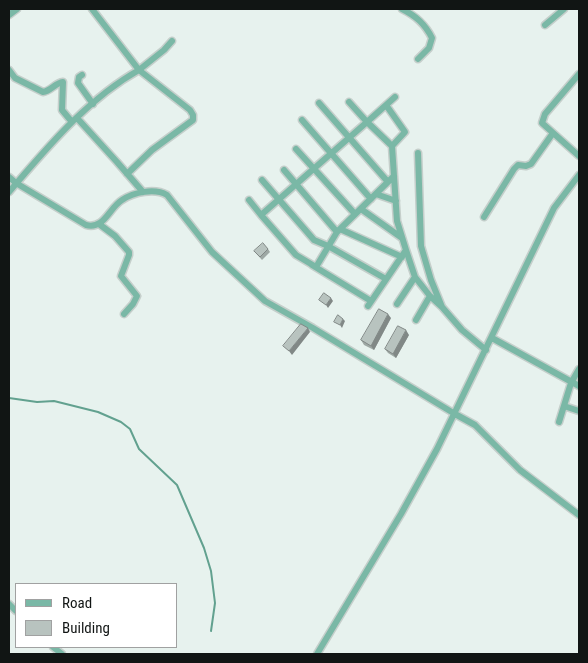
<!DOCTYPE html>
<html>
<head>
<meta charset="utf-8">
<style>
  body { margin:0 }
  #map { position:relative; width:588px; height:663px; overflow:hidden; background:#e7f2ee; font-family:"Roboto Condensed",sans-serif }
  canvas { display:block }
  .frame { position:absolute; inset:0; border:10px solid #111514; pointer-events:none }
  .legend { position:absolute; left:15px; top:583px; width:162px; height:65px; box-sizing:border-box; background:#fff; border:1px solid #a0a1a1; margin:0; padding:6px 9px; list-style:none; font-size:15px; color:#111514 }
  .legend li { display:flex; align-items:center; gap:10px; height:25px }
  .legend b { width:25px; border:1px solid #a0a1a1 }
</style>
</head>
<body>
<div id="map">
<canvas width="588" height="663"></canvas>
<div class="frame"></div>
<ul class="legend">
<li><b style="height:6px;background:#7ab8a6"></b>Road</li>
<li><b style="height:14px;background:#b8c3bf"></b>Building</li>
</ul>
</div>
<script>
const g = document.querySelector('canvas').getContext('2d');
g.lineJoin = 'round';
function trace(path, color, width, dash) { g.strokeStyle = color; g.lineWidth = width; g.lineCap = dash ? 'butt' : 'round'; g.setLineDash(dash || []); g.stroke(path); }
function fill(path, color) { g.fillStyle = color; g.fill(path, 'evenodd'); }
trace(new Path2D(`
  M9,398L37,402L54,401L98,412L121,422L130,429L139,449L177,485L204,548L211,571L215,603L211,631`), '#62a18f', 2);
const minor = new Path2D(`
  M92,9L139,70L164,50L172,41
  M402,9C416,16 425,24 432,38L429,48L418,59
  M9,15L17,9
  M545,25L564,9
  M9,70L15,78L43,92C51,91 55,83 63,82L62,110L72,122
  M579,74L545,114L542,123L579,156
  M82,75L79,77L78,83L93,104
  M395,97L367,122L392,146L397,221L406,250
  M349,102L367,122L261,215L296,255L316,267L337,232L394,176
  M319,103L388,182
  M386,105L405,132L392,146
  M77,118L117,162L143,192
  M302,120L371,199
  M296,149L355,214
  M418,153L421,246L431,280L442,307
  M284,170L337,232
  M9,177L16,183L86,225C104,230 109,208 122,200C134,192 155,188 167,195L212,252L265,301L313,328L455,414L475,425L520,470L579,515
  M262,180L314,240L328,246L386,279
  M9,192C47,148 87,99 139,70L190,110L193,115V120L152,150L127,174
  M376,194L396,201
  M249,200L261,215
  M361,209L402,238
  M484,217L514,169L518,165L526,166L531,164L553,133
  M99,224L115,236L129,252V255L121,276L137,296L133,304L124,314
  M340,229L402,257
  M312,265L371,301
  M397,304L415,277L430,296
  M368,306L406,250L415,277
  M416,320L430,296L442,307L462,330L486,350
  M492,338L579,386
  M564,406L579,411
  M559,422L571,383L579,369
  M9,604L16,611
  M53,647L62,654
  M317,654L401,514L437,449L554,208L579,175`);
trace(minor, '#c5cfcb', 9);
trace(minor, '#7ab8a6', 6);
fill(new Path2D(`
  M268,249L270,252L262,260L254,251Z
  M391,318L374,350L364,345L361,340Z
  M409,335L396,358L388,353L385,349Z`), '#9ea8a4');
fill(new Path2D(`
  M331,298L333,301L328,308L326,305Z
  M388,314L391,318L374,350L371,346Z
  M343,319L345,321L342,328L340,325Z
  M308,328L310,332L292,355L289,351Z
  M406,330L409,335L396,358L393,354Z`), '#818886');
const building = new Path2D(`
  M263,243L268,249L260,257L254,251Z
  M324,293L331,298L326,305L319,300Z
  M379,309L388,314L371,346L361,340Z
  M338,315L343,319L340,325L334,322Z
  M301,324L308,328L289,351L283,346Z
  M398,326L406,330L393,354L385,349Z`);
fill(building, '#b8c3bf');
trace(building, '#818886', 1);
</script>
</body>
</html>
